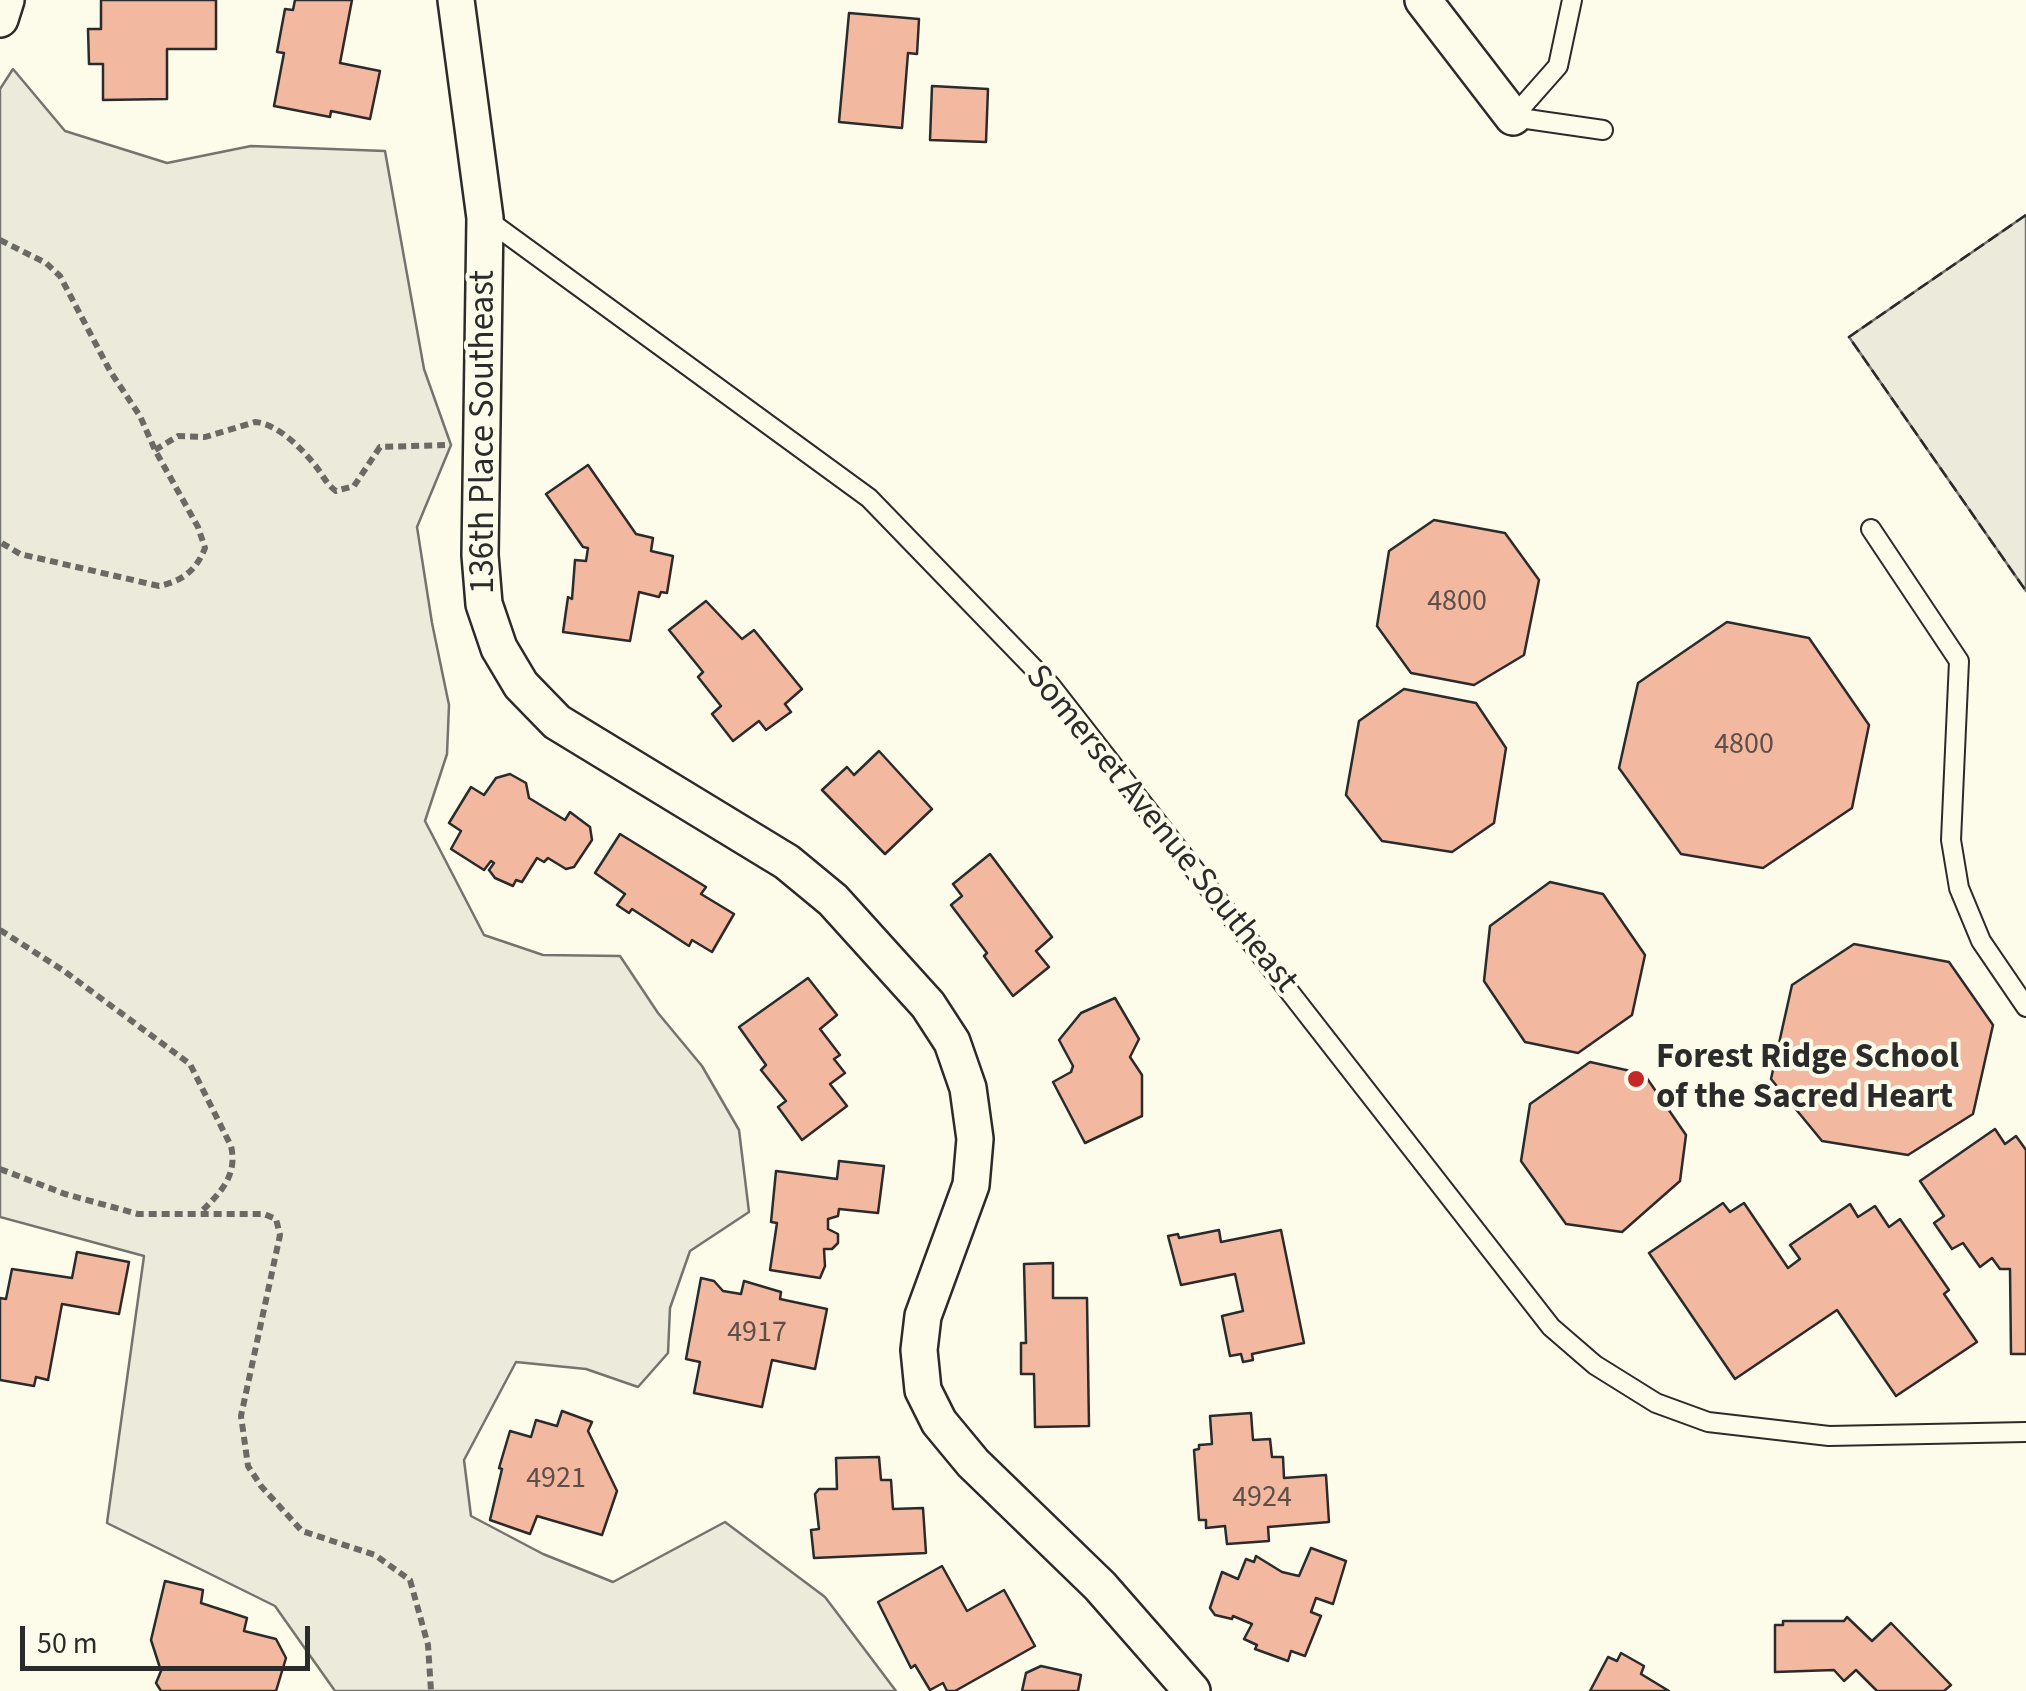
<!DOCTYPE html>
<html>
<head>
<meta charset="utf-8">
<style>
  body { margin:0 }
  #map { position:relative; width:2026px; height:1691px; overflow:hidden; background:#fdfbea; font-family:"Source Sans 3",sans-serif }
  canvas { display:block }
  .scale { position:absolute; left:20px; top:1626px; width:290px; height:45px; box-sizing:border-box; border:5px solid #2b2b2b; border-top:0; padding-left:12px; font-size:30px; line-height:35px; white-space:nowrap; color:#2b2b2b; -webkit-text-stroke:8px #fdfbea; paint-order:stroke }
</style>
</head>
<body>
<div id="map">
<canvas width="2026" height="1691"></canvas>
<div class="scale">50 m</div>
</div>
<script>
const g = document.querySelector('canvas').getContext('2d');
g.lineJoin = 'round';
function fill(path, color) { g.fillStyle = color; g.fill(path, 'evenodd'); }
function trace(path, color, width, dash) { g.strokeStyle = color; g.lineWidth = width; g.lineCap = dash ? 'butt' : 'round'; g.setLineDash(dash || []); g.stroke(path); }
function drawText(font, color, halo, rows, align = 'center') {
  g.font = font + ' "Source Sans 3",sans-serif'; g.lineWidth = 8; g.setLineDash([]); g.textBaseline = 'middle'; g.strokeStyle = halo; g.fillStyle = color; for (const [text, x, y, turn = 0] of rows) {
    g.save(); g.translate(x, y); g.rotate((+turn || 0) * Math.PI / 180); g.textAlign = isNaN(turn) ? turn : align; if (halo) g.strokeText(text, 0, 0); g.fillText(text, 0, 0); g.restore();
  }
}
const green = new Path2D(`
  M13,69L65,131L167,163L251,146L385,151L424,369L451,445L417,527L432,623L449,705L447,754L425,821L484,935L543,955L620,956L658,1013L702,1066L739,1130L749,1212L690,1251L670,1308L668,1353L638,1387L586,1369L516,1362L464,1460L471,1516L543,1554L613,1582L725,1522L825,1597L896,1691H335L275,1606L107,1523L144,1256L0,1217V89Z
  M2026,215V591L1849,337Z`);
fill(green, '#ecebdb');
trace(green, '#74746e', 2.5);
const building = new Path2D(`
  M101,0H216V49H167V99L103,100V64H89L88,29H101Z
  M295,0H352L340,63L380,71L370,119L331,111L330,117L274,106L284,53L277,52L285,9L293,10Z
  M849,13L919,19L917,54L908,53L902,128L839,122Z
  M932,86L988,89L986,142L930,140Z
  M588,465L636,534L653,538L651,551L673,556L667,593L661,592L659,597L639,592L630,641L563,632L568,597L572,599L575,560L586,561L588,548L583,547L546,494Z
  M1434,520L1505,533L1539,580L1524,655L1474,685L1411,673L1377,626L1389,551Z
  M706,601L742,639L754,630L802,689L785,704L791,712L766,730L759,721L733,741L712,714L721,706L698,677L703,672L669,630Z
  M1727,622L1809,638L1869,725L1852,808L1763,868L1681,854L1619,768L1638,683Z
  M1404,689L1476,703L1506,748L1494,823L1452,852L1382,841L1346,795L1359,721Z
  M879,751L932,809L885,854L822,790L847,767L854,775Z
  M510,774L526,783L529,798L565,820L570,812L590,827L592,840L574,867L566,869L548,858L544,862L537,858L522,882L516,880L513,886L495,878L489,870L494,863L491,861L484,870L451,849L461,831L449,823L471,787L484,795L496,778Z
  M620,834L706,887L701,894L734,914L712,952L692,940L689,946L632,909L629,913L617,905L625,894L595,873Z
  M990,854L1052,937L1036,951L1049,967L1013,996L984,956L987,953L951,905L962,896L953,884Z
  M1550,882L1603,894L1645,955L1632,1015L1578,1053L1525,1042L1484,981L1490,926Z
  M1854,944L1949,962L1993,1025L1973,1114L1908,1155L1822,1141L1771,1079L1792,985Z
  M808,978L837,1015L820,1029L840,1055L834,1059L845,1073L830,1084L847,1106L802,1140L778,1107L786,1101L761,1070L766,1065L739,1027Z
  M1115,998L1139,1039L1130,1057L1142,1075V1116L1085,1143L1053,1082L1071,1072L1073,1066L1059,1040L1081,1013Z
  M1590,1062L1644,1074L1686,1135L1680,1181L1622,1232L1566,1224L1521,1161L1530,1104Z
  M1995,1129L2005,1144L2016,1136L2026,1150V1354H2011L2010,1269H2000L1992,1258L1980,1267L1963,1243L1952,1249L1934,1223L1944,1216L1920,1181Z
  M839,1161L884,1166L878,1213L839,1209L838,1216L828,1219V1229L838,1234V1243L832,1249H824L825,1266L820,1278L770,1270L777,1223L771,1222L776,1171L837,1179Z
  M1723,1203L1730,1212L1744,1203L1788,1268L1800,1259L1790,1245L1850,1204L1858,1217L1875,1206L1889,1227L1900,1219L1949,1290L1944,1294L1977,1342L1896,1396L1837,1310L1735,1379L1649,1253Z
  M1219,1230L1221,1242L1281,1230L1304,1343L1252,1354L1253,1360L1243,1362L1241,1354L1230,1356L1222,1316L1243,1311L1235,1274L1181,1285L1168,1236L1178,1234L1179,1238Z
  M77,1252L129,1262L119,1314L62,1304L48,1380L36,1377L34,1386L0,1380V1298L6,1299L12,1269L72,1278Z
  M1053,1263V1298H1087L1089,1426L1035,1427L1034,1374H1021V1343H1026L1024,1264Z
  M701,1278L714,1281L723,1291L741,1294L744,1281L781,1292L780,1299L827,1309L815,1369L772,1360L762,1407L694,1393L700,1362L686,1359Z
  M562,1411L592,1422L588,1431L617,1491L602,1535L537,1516L530,1534L490,1520L502,1469L499,1468L510,1431L531,1437L536,1420L557,1426Z
  M1251,1413L1253,1440L1270,1439L1272,1457H1283L1284,1478L1326,1475L1329,1522L1268,1527L1269,1541L1227,1544L1225,1526L1206,1528V1520H1199L1194,1450L1199,1449V1445L1212,1444L1210,1416Z
  M879,1457L881,1480H891L893,1509L923,1508L926,1553L814,1558L811,1530L819,1529L815,1494L819,1489H837L836,1458Z
  M1311,1548L1346,1561L1333,1604L1316,1598L1311,1612L1321,1616L1305,1656L1291,1651L1288,1661L1255,1649L1257,1645L1244,1639L1252,1624L1233,1616L1232,1619L1215,1615L1210,1608L1222,1572L1238,1579L1246,1559L1254,1562L1256,1556L1282,1572L1299,1576Z
  M942,1566L967,1611L1004,1590L1035,1646L955,1691H947L943,1683L930,1690L915,1665L911,1668L878,1602Z
  M165,1581L203,1590L201,1603L247,1618L244,1631L276,1639L286,1658L276,1691H161L156,1683L161,1671L151,1640Z
  M1847,1617L1872,1641L1891,1623L1951,1685L1944,1691H1877L1856,1670L1844,1681L1834,1670L1775,1672V1625H1783V1621H1844Z
  M1621,1653L1644,1666L1641,1674L1669,1691H1590L1608,1657L1617,1661Z
  M1041,1666L1081,1675L1078,1691H1022L1026,1673Z`);
fill(building, '#f2b8a0');
trace(building, '#2b2b2b', 2.5);
const lane = new Path2D(`
  M1513,117L1558,66L1572,0
  M1513,117L1603,130
  M485,218L869,498L1051,686L1551,1327L1595,1365L1656,1403L1708,1422L1829,1436L2026,1432
  M1871,529L1959,661L1951,840L1959,888L1981,941L2026,1007`);
const street = new Path2D(`
  M456,0L485,218L480,555L484,604L499,648L521,685L557,722L787,862L833,900L928,1005L952,1042L968,1088L975,1139L971,1185L923,1316L919,1350L923,1390L939,1422L973,1463L1100,1586L1192,1691
  M1423,0L1513,117
  M0,19L6,0`);
trace(lane, '#2b2b2b', 22);
trace(street, '#2b2b2b', 40);
trace(new Path2D(`
  M0,240L46,263L60,276L110,371L140,416L155,450L198,527L205,548C196,571 182,581 159,586L20,554L0,542
  M155,450L178,436L205,437L255,422C278,424 301,448 315,465C323,475 326,484 336,491L354,486L380,447L445,445
  M0,930L64,971L190,1064L231,1146C238,1176 220,1193 200,1213
  M0,1169L65,1194L138,1214H264L276,1219L280,1235L241,1416L248,1466L261,1486L302,1531L375,1555L410,1580L428,1645L431,1691`), '#6a6964', 6, [8, 5]);
trace(lane, '#fdfbea', 18);
trace(street, '#fdfbea', 35);
trace(new Path2D(`
  M2026,215L1849,337L2026,591`), '#2b2b2b', 2.5, [12, 5]);
for (const [x, y, r, color] of [
  [1636,1079,10,"#c62828"]
]) { const dot = new Path2D(); dot.arc(x, y, r, 0, 2 * Math.PI); g.fillStyle = color; g.fill(dot); trace(dot, '#fdfbea', 4); }
drawText('30px', '#5d4e48', null, [
  ["4800",1457,603],
  ["4800",1744,746],
  ["4917",757,1334],
  ["4921",556,1480],
  ["4924",1262,1499]
]);
drawText('35px', '#2b2b2b', '#fdfbea', [
  ["136th Place Southeast",485,432,-90],
  ["Somerset Avenue Southeast",1160,830,51]
]);
drawText('bold 35px', '#2b2b2b', '#fdfbea', [
  ["Forest Ridge School",1656,1059],
  ["of the Sacred Heart",1656,1099]
], 'left');
</script>
</body>
</html>
